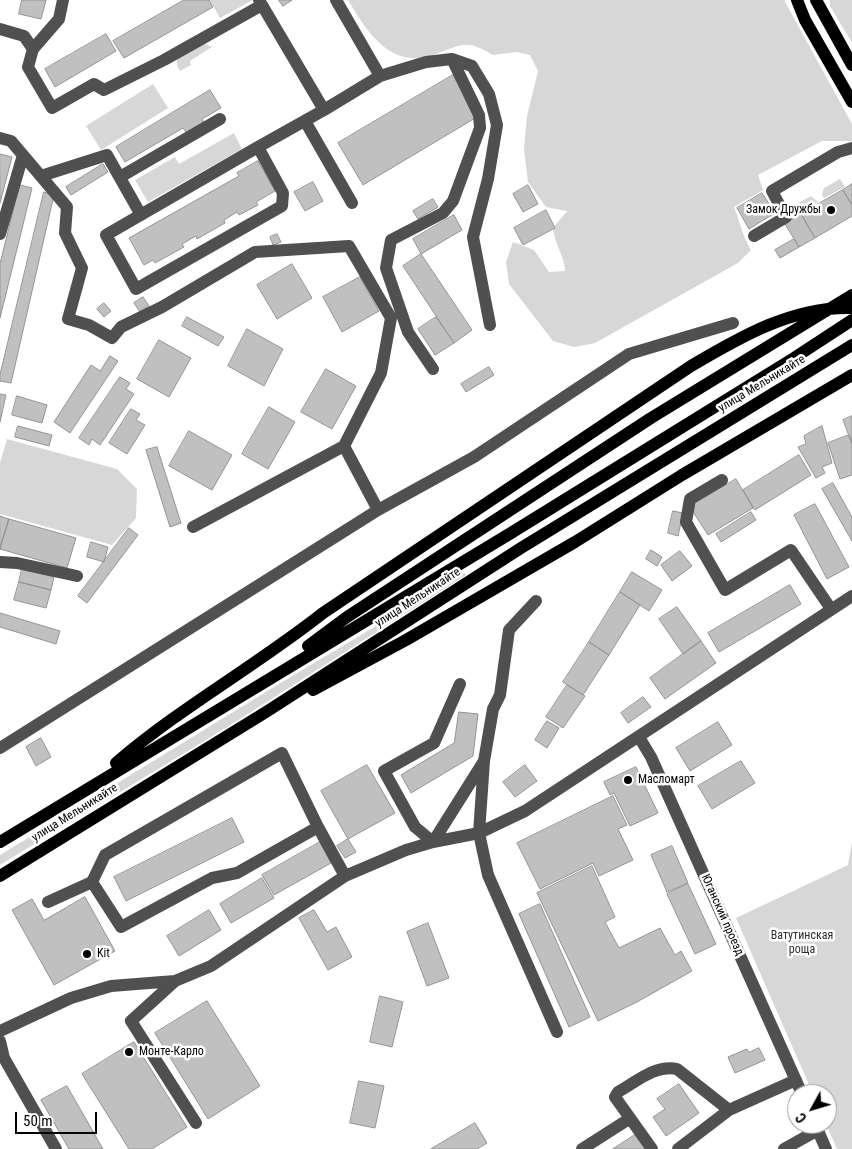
<!DOCTYPE html>
<html>
<head>
<meta charset="utf-8">
<style>
  body { margin:0 }
  #map { position:relative; width:852px; height:1149px; overflow:hidden; background:#fff; font-family:"Roboto Condensed",sans-serif }
  canvas { display:block }
  .north { position:absolute; left:787px; top:1084px; width:50px; height:50px; box-sizing:border-box; background:#fff; border:1px solid #999; border-radius:50%; rotate:231deg; font-size:14px; font-weight:700; line-height:20px; text-align:center; color:#000 }
  .north::after { content:''; display:block; margin:auto; width:18px; height:22px; background:#000; clip-path:polygon(50% 0,100% 100%,50% 72%,0 100%) }
  .scale { position:absolute; left:15px; top:1112px; width:82px; height:22px; box-sizing:border-box; border:2px solid #000; border-top:0; padding-left:6px; font-size:15px; line-height:18px; white-space:nowrap; color:#000; -webkit-text-stroke:4px #fff; paint-order:stroke }
</style>
</head>
<body>
<div id="map">
<canvas width="852" height="1149"></canvas>
<div class="north">С</div>
<div class="scale">50 m</div>
</div>
<script>
const g = document.querySelector('canvas').getContext('2d');
g.lineJoin = 'round';
function fill(path, color) { g.fillStyle = color; g.fill(path, 'evenodd'); }
function trace(path, color, width, dash) { g.strokeStyle = color; g.lineWidth = width; g.lineCap = dash ? 'butt' : 'round'; g.setLineDash(dash || []); g.stroke(path); }
function drawText(font, color, halo, rows, align = 'center') {
  g.font = font + ' "Roboto Condensed",sans-serif'; g.lineWidth = 5; g.setLineDash([]); g.textBaseline = 'middle'; g.strokeStyle = halo; g.fillStyle = color; for (const [text, x, y, turn = 0] of rows) {
    g.save(); g.translate(x, y); g.rotate((+turn || 0) * Math.PI / 180); g.textAlign = isNaN(turn) ? turn : align; if (halo) g.strokeText(text, 0, 0); g.fillText(text, 0, 0); g.restore();
  }
}
fill(new Path2D(`
  M210,0H253L220,18Z
  M348,0H784L852,124V141H822L758,175L763,190L734,207C741,224 741,233 751,250L738,263L595,343L574,347L553,341L509,284L506,262L513,242L534,250L549,272L565,271C565,256 554,244 553,228L567,211L546,207L528,182L524,149L527,116L538,71L530,55L516,52L493,55C466,39 463,44 436,54C391,71 368,33 348,0Z
  M830,0H852V43L830,6Z
  M203,43L212,47L190,61L191,65L180,71L177,65V58Z
  M153,84L168,108L101,150L86,126Z
  M234,133L242,149L148,202L135,180L175,157L179,164Z
  M840,179L845,187L824,198L822,195L824,188Z
  M811,196L818,202L797,214L793,206Z
  M7,439L117,469L137,489L136,518L112,545L0,514V463Z
  M465,573L466,575L229,726L0,865V855L282,682Z
  M852,842V1149H837L826,1124L827,1094H813L736,918L848,865Z`), '#d7d7d7');
const building = new Path2D(`
  M22,0H46L41,19L19,14Z
  M184,0H209L213,7L124,58L113,41Z
  M279,0H292L283,6Z
  M106,34L116,51L55,87L45,69Z
  M453,75L477,117L363,185L338,143Z
  M210,90L221,108L202,119L205,124L188,135L183,128L125,162L116,147Z
  M0,154L12,157L0,203Z
  M258,161L275,191L256,202L258,205L239,215L237,212L224,220L225,223L197,239L196,236L182,244L184,247L155,263L153,260L144,265L129,238L239,176L237,173Z
  M103,164L108,172L71,195L66,187Z
  M313,182L323,201L305,211L294,192Z
  M852,184V205L843,190Z
  M20,185L32,188L0,318V264Z
  M528,185L538,204L523,212L513,194Z
  M843,190L852,205V216L815,238L801,214Z
  M44,192L54,195L11,383L0,381V375Z
  M762,193L775,213L749,229L737,208Z
  M433,199L438,207L418,219L413,211Z
  M546,210L555,228L523,245L514,228Z
  M801,214L815,238L799,247L785,224Z
  M454,215L462,230L421,254L413,239Z
  M277,234L281,242L273,245L270,237Z
  M794,239L799,247L780,258L775,250Z
  M421,254L472,330L454,343L403,266Z
  M292,264L312,298L277,319L257,285Z
  M360,277L379,311L342,332L323,297Z
  M143,297L149,306L140,312L134,303Z
  M104,303L111,311L104,317L97,309Z
  M187,317L224,337L218,346L182,326Z
  M436,317L454,343L435,355L418,329Z
  M247,329L283,349L264,386L228,366Z
  M159,340L191,358L169,397L137,379Z
  M110,356L118,361L70,433L54,422L91,365L100,371Z
  M489,367L494,375L466,392L461,384Z
  M326,369L356,386L332,429L301,412Z
  M120,377L130,383L126,389L134,394L100,445L92,439L89,445L79,438Z
  M0,394L6,395L0,422Z
  M17,396L47,405L42,423L12,415Z
  M269,407L295,422L268,469L242,454Z
  M131,409L140,414L136,420L145,425L127,454L109,443Z
  M852,416V444L843,420Z
  M18,426L52,435L49,446L15,437Z
  M822,426L832,463L822,467L825,473L816,478L798,447L806,444L804,436Z
  M189,431L232,455L212,490L169,466Z
  M849,435L852,444V475L840,479L828,443Z
  M157,447L181,523L170,527L146,450Z
  M799,455L811,475L755,510L743,490Z
  M736,479L753,508L708,535L690,507Z
  M833,483L852,517V541L822,489Z
  M815,504L849,567L827,579L794,515Z
  M673,511L683,513L678,536L668,533Z
  M751,512L756,520L721,542L716,534Z
  M0,516L9,519L0,549Z
  M9,519L76,538L67,568L0,549Z
  M129,528L138,535L87,603L78,596Z
  M91,542L108,547L104,562L87,557Z
  M651,550L662,557L657,566L646,559Z
  M680,551L692,566L672,581L661,565Z
  M22,569L54,577L51,590L19,582Z
  M632,572L662,590L649,611L620,592Z
  M19,582L51,590L46,608L14,600Z
  M790,585L801,604L719,652L708,633Z
  M620,592L640,605L609,655L589,642Z
  M677,607L701,641L683,654L659,619Z
  M0,613L60,631L56,644L0,627Z
  M701,641L716,663L665,699L650,678Z
  M589,642L609,655L583,695L563,682Z
  M567,685L585,696L563,728L546,717Z
  M643,697L651,707L628,723L621,713Z
  M459,712L478,714L473,756L411,793L401,775L454,743Z
  M547,721L559,728L547,748L535,740Z
  M718,722L732,745L690,771L676,748Z
  M41,738L51,757L36,766L26,747Z
  M741,761L755,783L712,809L698,786Z
  M367,765L395,813L348,839L321,791Z
  M525,765L537,781L515,797L503,782Z
  M636,767L658,813L630,826L614,793L610,795L604,782Z
  M613,796L627,825L618,829L633,860L599,876L593,863L540,889L517,843Z
  M232,818L244,842L126,901L114,877Z
  M348,839L356,852L345,858L337,846Z
  M320,842L331,863L274,895L262,875Z
  M672,846L688,883L667,892L651,855Z
  M592,866L615,917L605,922L619,948L660,928L675,955L681,951L692,971L637,1002L598,1021L537,893Z
  M262,878L274,898L231,923L220,904Z
  M688,884L716,944L695,954L667,894Z
  M85,897L115,951L54,985L12,910L32,899L44,920Z
  M540,904L590,1017L569,1027L519,914Z
  M209,910L221,930L179,956L167,936Z
  M314,910L327,932L336,927L352,957L328,970L299,918Z
  M428,923L449,978L427,986L407,932Z
  M380,996L403,1002L392,1047L370,1042Z
  M207,1001L260,1086L208,1119L155,1033Z
  M134,1042L187,1127L152,1149H129L82,1074Z
  M759,1048L765,1060L735,1073L728,1057L747,1049L749,1052Z
  M359,1081L384,1086L375,1128L350,1123Z
  M679,1084L699,1113L666,1136L653,1117L665,1109L657,1099Z
  M67,1086L103,1149H69L41,1100Z
  M475,1123L487,1143L477,1149H431Z
  M638,1133L647,1149H613Z`);
fill(building, '#c0c0c0');
trace(building, '#949494', 1);
trace(new Path2D(`
  M63,0L59,19L33,49L28,67L52,108L94,84L104,90L164,60L262,5L259,0
  M336,0L380,76
  M0,29L24,36L33,49
  M324,110L380,76L426,62L452,59L472,66L489,94L497,125L488,179L473,237L490,325
  M305,121L352,203
  M0,138L11,141L67,207L65,233L82,268L68,319L89,325L112,338L121,327L162,307L255,252L349,246L391,318L381,373L344,446L193,527
  M258,147L106,235L136,289L282,206L283,193L258,147L324,110L262,5
  M41,176L107,155L141,215
  M120,177L220,119
  M0,234L23,155
  M754,236L786,217L772,191L838,152L852,148
  M433,369L408,332L386,268L391,240L443,213L453,201L480,128L479,115L452,59
  M344,446L378,510
  M722,480L690,499L686,522L725,590L791,550L831,609
  M0,562L17,563L77,576
  M460,684L434,743L384,771L415,827L433,842L484,761L493,709L500,695L509,630L536,601
  M639,737L651,757L802,1094
  M0,748L378,510L474,457L629,354L733,323
  M484,761L479,833L488,875L557,1032
  M92,882L105,855L282,753L318,827
  M48,902L92,882L121,927L212,878L237,873L318,827L345,876
  M175,981L131,1021L196,1123
  M0,1031L71,998L111,986L175,981L211,966L345,876L406,850L433,842L479,833L525,811L852,596
  M0,1041L4,1058L56,1149
  M815,1124L826,1149
  M582,1149L629,1119
  M652,1149L615,1097L618,1092C636,1082 656,1064 677,1069L729,1110
  M678,1149L729,1110L796,1080
  M784,1149L818,1130`), '#505050', 12);
trace(new Path2D(`
  M797,0L805,20L852,102
  M816,0L852,65
  M308,646L347,617L651,418L852,295
  M313,690L406,640L575,542L682,475L852,375
  M116,763C181,707 256,666 323,613L691,366C740,337 793,306 852,308
  M0,842L511,533L794,358L852,320
  M0,876L266,712L521,548L852,345`), '#000', 12);
for (const [x, y, r, color] of [
  [831,210,5,"#000"],
  [628,780,5,"#000"],
  [87,954,5,"#000"],
  [129,1052,5,"#000"]
]) { const dot = new Path2D(); dot.arc(x, y, r, 0, 2 * Math.PI); g.fillStyle = color; g.fill(dot); trace(dot, '#fff', 2); }
drawText('12px', '#000', '#fff', [
  ["Замок Дружбы",821,210,"right"],
  ["Масломарт",638,780],
  ["Kit",97,954],
  ["Монте-Карло",139,1052]
], 'left');
drawText('12px', '#000', '#fff', [
  ["улица Мельникайте",762,384,-31],
  ["улица Мельникайте",418,598,-33],
  ["улица Мельникайте",75,813,-32],
  ["Юганский проезд",722,915,66]
]);
drawText('12px', '#2e2e2e', '#fff', [
  ["Ватутинская",802,936],
  ["роща",802,950]
]);
</script>
</body>
</html>
